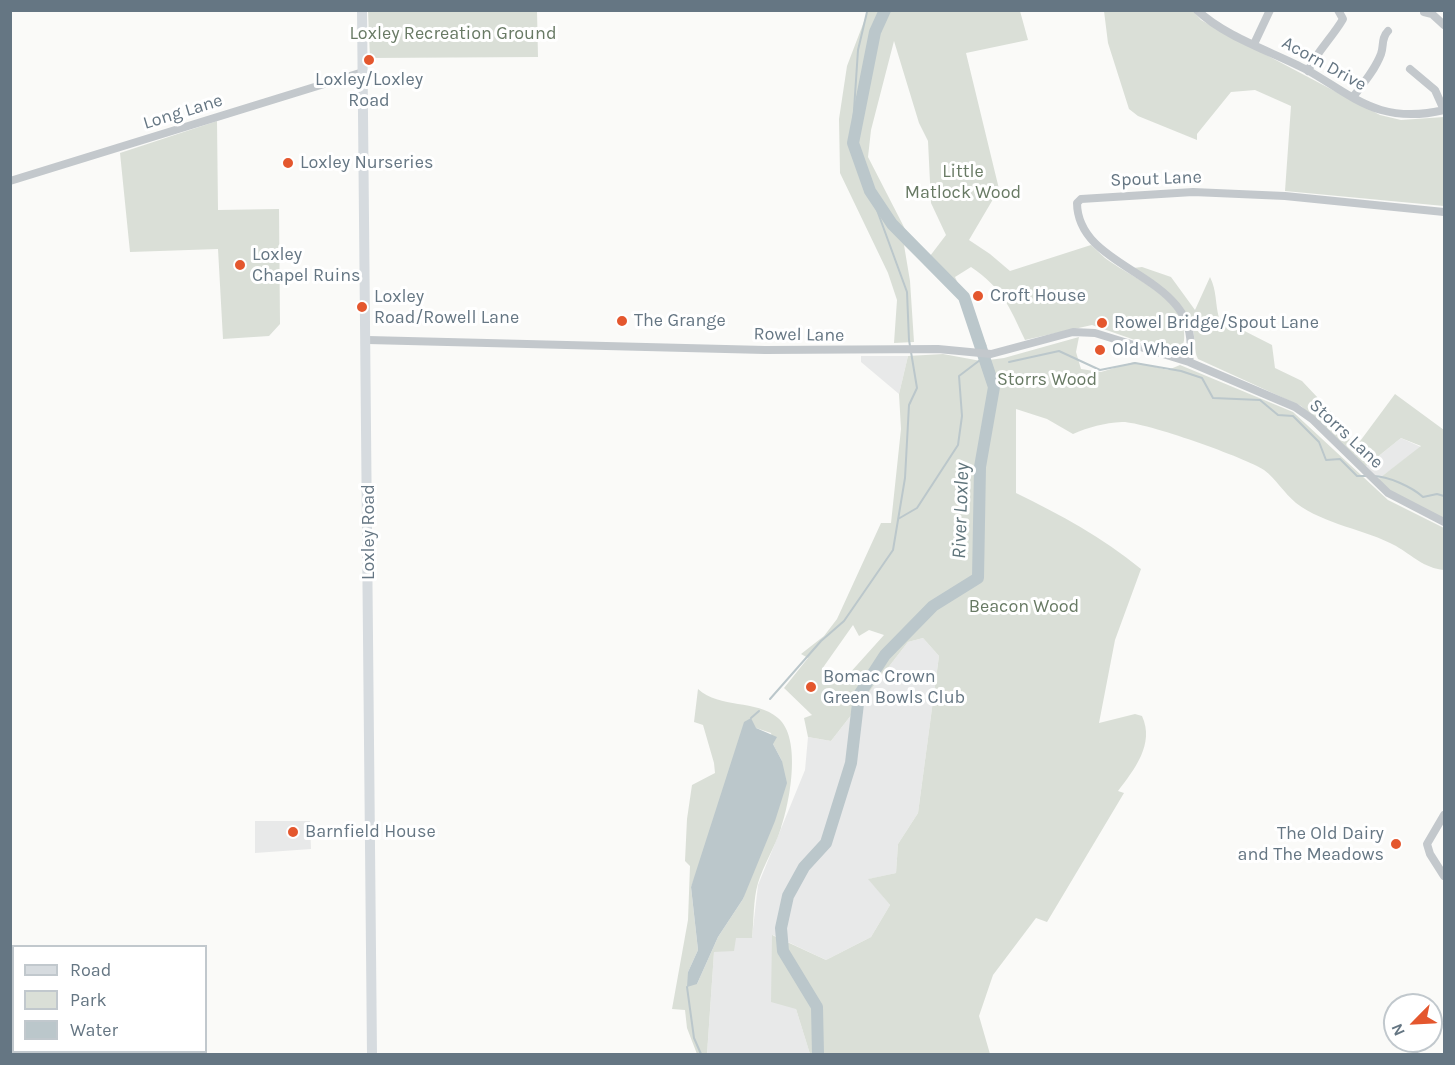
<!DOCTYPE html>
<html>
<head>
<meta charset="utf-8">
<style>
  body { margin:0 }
  #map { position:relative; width:1455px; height:1065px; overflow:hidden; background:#fafaf8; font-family:Karla,sans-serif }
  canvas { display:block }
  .frame { position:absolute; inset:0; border:12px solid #657683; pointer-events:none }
  .legend { position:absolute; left:12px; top:945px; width:195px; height:108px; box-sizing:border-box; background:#fff; border:2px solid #c1c8cd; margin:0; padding:8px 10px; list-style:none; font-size:18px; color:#657683 }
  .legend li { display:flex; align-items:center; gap:12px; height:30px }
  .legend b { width:30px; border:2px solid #c1c8cd }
  .north { position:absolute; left:1383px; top:993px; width:60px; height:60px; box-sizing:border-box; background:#fff; border:2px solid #c1c8cd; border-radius:50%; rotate:246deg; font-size:16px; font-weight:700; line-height:24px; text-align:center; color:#657683 }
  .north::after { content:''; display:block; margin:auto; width:21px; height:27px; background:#e4572e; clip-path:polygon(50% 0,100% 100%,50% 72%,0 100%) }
</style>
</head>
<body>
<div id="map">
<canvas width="1455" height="1065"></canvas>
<div class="frame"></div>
<ul class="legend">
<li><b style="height:8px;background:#d6dbdf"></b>Road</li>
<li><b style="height:16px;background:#dadfd7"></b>Park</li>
<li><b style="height:16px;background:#bbc7cb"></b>Water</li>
</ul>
<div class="north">N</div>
</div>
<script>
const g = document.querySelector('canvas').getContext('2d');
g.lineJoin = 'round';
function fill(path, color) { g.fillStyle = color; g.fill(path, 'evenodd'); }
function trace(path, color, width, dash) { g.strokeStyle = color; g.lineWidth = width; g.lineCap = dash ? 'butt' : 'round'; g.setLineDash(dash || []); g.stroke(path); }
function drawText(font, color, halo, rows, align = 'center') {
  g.font = font + ' Karla,sans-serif'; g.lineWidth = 6; g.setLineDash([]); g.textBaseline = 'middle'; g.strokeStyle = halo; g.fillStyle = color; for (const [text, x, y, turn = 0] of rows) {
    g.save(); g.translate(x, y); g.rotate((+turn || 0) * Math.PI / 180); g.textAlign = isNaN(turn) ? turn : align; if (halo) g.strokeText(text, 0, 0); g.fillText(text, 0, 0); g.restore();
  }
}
fill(new Path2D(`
  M861,356H908L899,394L861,362Z
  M1401,438L1421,447L1377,480L1365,467Z
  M923,638L939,656L918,813L898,844L896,873L869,879L890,905L871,937L826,960L773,935L810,1054H707L714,952L736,938L752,937L758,885L805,770L808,737L831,741L908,642Z
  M255,821H310L311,849L255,853Z`), '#e8e9e9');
fill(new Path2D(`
  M368,11H537L538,57L370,58Z
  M868,11H1020L1028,40L966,53L999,189L969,240L990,254L1010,271L1091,245C1096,249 1100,254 1105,258C1130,277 1181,295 1184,332C1185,344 1183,348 1172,353L1092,325L1025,340C1009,306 1003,289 971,267L955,277L987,346H975L959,298L904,245L910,281L914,342L894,343L897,300L888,273L840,173L839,119L847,66ZM894,41L919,123L928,141L931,203L946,235L930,256L905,229L868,157L871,130Z
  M1104,11H1193L1201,20L1219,30L1380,115L1401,120L1444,117V206L1285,191L1291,106L1255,90L1231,92L1197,134V140L1138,116L1129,109L1108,43Z
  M217,121L218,210L279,209L280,324L269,336L223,339L218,249L130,252L120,153Z
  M1142,267L1171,277L1195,310L1210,277C1217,291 1215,303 1219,318L1272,345L1275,368L1302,381L1335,416L1355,448L1395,394L1444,430V520L1388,490L1377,480L1421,446L1401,438L1365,467L1301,406L1198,359C1193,350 1196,337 1192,327C1180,298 1158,284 1133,268Z
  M1079,337L1076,352L1081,369L1101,372L1134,362L1168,370L1180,365L1293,412L1388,500L1444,528V570C1424,568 1413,556 1396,546C1365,529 1325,525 1296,503C1284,493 1276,479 1264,470C1247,458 1142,421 1122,422C1104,423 1089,427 1073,434L1047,419L1016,409V493C1061,515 1102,537 1141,569L1115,640L1099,723L1135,714L1142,716C1155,744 1134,770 1118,791L1124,793L1047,922L1036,918L993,975L979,1016L990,1054H810L796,1009L771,1002L772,935L826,960L871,937L890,905L868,879L896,873L898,844L918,813L939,656L923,638L908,642L831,741L808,737L804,718L812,715L784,688L808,658L801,654L824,636L837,619L881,523H891L901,429L899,394L908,356L943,354L981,361L1004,358ZM853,625L859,636L869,630L884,635L839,685L822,669Z
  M698,689C720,709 756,699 778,718C802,738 790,802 781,828C775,847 764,864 758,883C753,900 754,920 752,938H736L734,951L714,952L707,1054H697L687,1028L685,1010L672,1009L688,920L690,866L685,861L687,819L692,785L715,773L714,763L703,725L694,722ZM756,728L771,733L773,744L782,761L743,899L718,937L697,984L688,972L698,950L691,887Z`), '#dadfd7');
fill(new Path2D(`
  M751,718L756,728L777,737L773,744L782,761L787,783L775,821L743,899L718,937L697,984L687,987L688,972L698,950L691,887L744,722Z`), '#bbc7cb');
trace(new Path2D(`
  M856,131L853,125L858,50L867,12
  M1009,362L1059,351L1100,370L1135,363L1181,371L1202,378L1213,398L1260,400L1278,415L1293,416L1319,442L1326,460L1340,459L1357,476H1368
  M1373,476C1388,476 1412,487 1423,497L1437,494L1444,496
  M898,519L917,508L958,445L962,416L959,376L984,357
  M770,699L821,641L844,621L893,550L905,478L909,405L917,388L909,340L907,292L870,191
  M751,718L759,711
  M687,987L694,1038L701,1054`), '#bbc7cb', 2);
trace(new Path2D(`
  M818,1054L817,1007L783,951L781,928L788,896L804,867L826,843L851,763L859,695L885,655L933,606L978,578L980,467L994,387L964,297L892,224L870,191L853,143L875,32L885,10`), '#bbc7cb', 12);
trace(new Path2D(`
  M1197,10C1225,37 1273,52 1307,70C1331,83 1354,102 1381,110C1402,116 1423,115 1444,110
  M1424,12L1432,14L1444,25
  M1254,44L1270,10
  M1410,69L1435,90L1444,110
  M1308,71C1317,51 1332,38 1343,19L1338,10
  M1353,97C1363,84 1375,70 1381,54C1384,46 1381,38 1388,31
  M10,181L363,72
  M368,340L765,350L938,349L991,354L1073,332L1095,333L1189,362L1295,407L1312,419L1388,493L1444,522
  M1189,362C1207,272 1078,275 1077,203L1081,199L1193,192L1285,196L1444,212
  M1444,815L1427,844L1430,854L1444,876`), '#c3c8cc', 8);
trace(new Path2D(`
  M362,10L372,1054`), '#d6dbdf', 10);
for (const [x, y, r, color] of [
  [369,60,6,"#e4572e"],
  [288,163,6,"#e4572e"],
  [240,265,6,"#e4572e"],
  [978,296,6,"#e4572e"],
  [362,307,6,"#e4572e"],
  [622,321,6,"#e4572e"],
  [1102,323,6,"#e4572e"],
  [1100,350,6,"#e4572e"],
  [811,687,6,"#e4572e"],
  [293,832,6,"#e4572e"],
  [1396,844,6,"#e4572e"]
]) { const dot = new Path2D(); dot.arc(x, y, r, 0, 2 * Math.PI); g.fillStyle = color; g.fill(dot); trace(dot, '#fff', 2); }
drawText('18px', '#687a64', '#fff', [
  ["Loxley Recreation Ground",453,34],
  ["Little",963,172],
  ["Matlock Wood",963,193],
  ["Storrs Wood",1047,380],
  ["Beacon Wood",1024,607]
]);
drawText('18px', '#657683', '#fff', [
  ["Acorn Drive",1324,64,29],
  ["Long Lane",183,112,-17],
  ["Spout Lane",1156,179,-2],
  ["Rowel Lane",799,335,1],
  ["Storrs Lane",1346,434,43],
  ["Loxley Road",369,532,-90]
]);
drawText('18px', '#657683', '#fff', [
  ["Loxley/Loxley",369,80,"center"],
  ["Road",369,101,"center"],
  ["Loxley Nurseries",300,163],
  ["Loxley",252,255],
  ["Chapel Ruins",252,276],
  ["Croft House",990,296],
  ["Loxley",374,297],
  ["Road/Rowell Lane",374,318],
  ["The Grange",634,321],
  ["Rowel Bridge/Spout Lane",1114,323],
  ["Old Wheel",1112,350],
  ["Bomac Crown",823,677],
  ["Green Bowls Club",823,698],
  ["Barnfield House",305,832],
  ["The Old Dairy",1384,834,"right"],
  ["and The Meadows",1384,855,"right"]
], 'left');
drawText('italic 20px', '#60757c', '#fff', [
  ["River Loxley",961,511,-88]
]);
</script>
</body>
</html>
